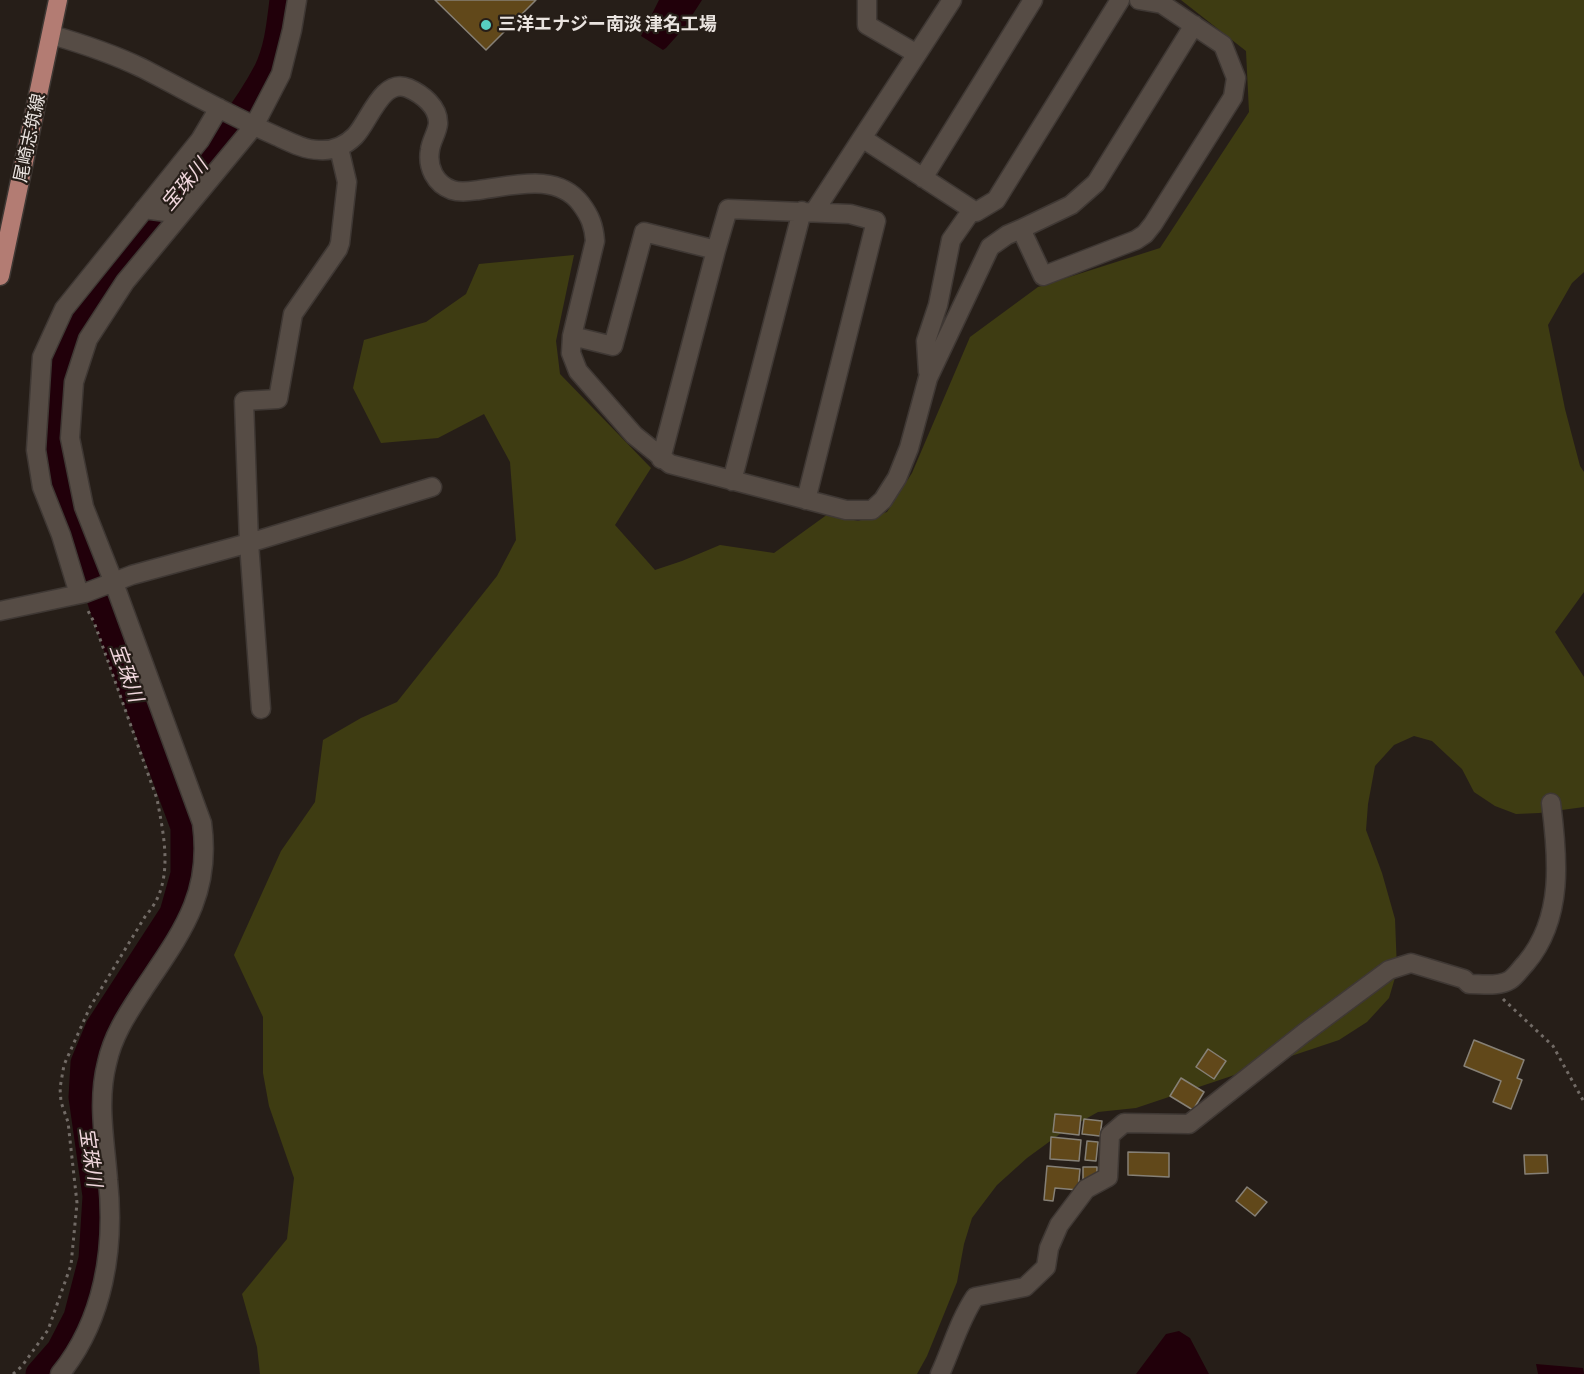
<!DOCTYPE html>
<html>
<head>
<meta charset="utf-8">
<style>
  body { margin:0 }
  canvas { display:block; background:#261e18 }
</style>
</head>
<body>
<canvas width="1584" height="1374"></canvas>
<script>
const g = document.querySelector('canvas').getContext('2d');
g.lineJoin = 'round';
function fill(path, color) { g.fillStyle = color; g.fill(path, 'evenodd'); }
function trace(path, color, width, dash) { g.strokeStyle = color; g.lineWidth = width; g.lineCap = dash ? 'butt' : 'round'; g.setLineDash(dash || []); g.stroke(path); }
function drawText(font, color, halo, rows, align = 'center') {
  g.font = font + ' "Alegreya Sans","Noto Sans JP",sans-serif'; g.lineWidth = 4.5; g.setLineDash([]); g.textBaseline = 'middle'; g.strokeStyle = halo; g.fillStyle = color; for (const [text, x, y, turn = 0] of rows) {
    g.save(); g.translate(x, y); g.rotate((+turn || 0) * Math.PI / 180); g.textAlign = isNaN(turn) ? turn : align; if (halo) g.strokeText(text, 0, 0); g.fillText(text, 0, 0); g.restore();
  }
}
fill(new Path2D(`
  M1181,0H1584V272L1572,283L1548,325L1565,409L1580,466L1584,472V592L1555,632L1584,677V807L1539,813L1516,814L1495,806L1474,792L1462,769L1432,741L1414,736L1394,745L1375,766L1368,804L1366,830L1382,873L1395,919L1397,971L1389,998L1367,1022L1339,1040L1136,1108L1098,1112L1064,1131L1027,1158L997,1185L972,1218L964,1244L957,1282L927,1356L917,1374H260L257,1347L242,1294L287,1239L294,1178L269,1106L263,1073V1017L234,955L281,851L315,802L323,740L361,718L397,702L497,576L516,540L510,462L484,414L438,438L381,443L353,388L364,340L426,322L466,294L479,264L574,255L556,341L560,374L651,468L615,525L655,570L682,561L720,545L774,553L828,514L858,521L887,512L912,473L970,337L1038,287L1160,248L1249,112L1246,51Z`), '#3e3c12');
fill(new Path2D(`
  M659,0H702L684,28L666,48L663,50L641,36Z
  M1179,1331L1190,1338L1209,1374H1136L1166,1334Z
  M1536,1364L1583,1368L1584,1374H1538Z`), '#21000a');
trace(new Path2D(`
  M39,1374L60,1350L77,1317L92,1259L96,1196L82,1097L84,1063L99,1027L173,913L184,874V827L107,620L55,458C50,424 54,374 68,342C78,320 95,301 109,282C134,247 160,214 187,181C216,147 246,111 267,71C278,48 280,24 283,0`), '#21000a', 27);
const building = new Path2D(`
  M435,0H536L486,50Z
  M1474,1040L1524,1060L1517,1078L1522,1080L1511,1109L1493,1102L1501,1081L1464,1066Z
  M1208,1049L1226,1061L1214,1079L1196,1067Z
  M1181,1078L1204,1092L1193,1110L1170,1096Z
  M1055,1114L1081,1116L1079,1135L1053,1132Z
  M1084,1119L1102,1121L1100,1136L1082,1134Z
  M1051,1137L1081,1140L1079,1161L1050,1159Z
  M1087,1141L1098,1142L1096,1161L1085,1160Z
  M1128,1152L1169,1153V1177L1128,1175Z
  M1524,1155H1547L1548,1173L1525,1174Z
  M1047,1166L1080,1169L1078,1190L1055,1188L1053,1201L1044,1200Z
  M1083,1167H1097V1181H1083Z
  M1247,1187L1267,1202L1255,1216L1236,1201Z`);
fill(building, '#61481a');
trace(building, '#868076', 1.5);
const minor = new Path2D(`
  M867,0V25L917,54L862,138L976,212L996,200L1120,0
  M52,35C83,44 113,54 142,68C185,90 227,114 272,134C286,140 303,150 319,150C333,151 345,146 355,136C369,122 382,77 408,88C422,94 439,107 438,124C437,133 431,141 430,150C427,167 435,184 452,190C461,193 471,191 479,190C513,186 557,172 581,204C590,216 594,226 595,241L572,336L571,353L578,371L634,435L670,464L846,510H872L883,500L897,478L909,448L928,378L990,247L1007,235L1021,229L1043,276L1136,240L1145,234L1153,224L1233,97L1236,78L1223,45L1162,4L1139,0
  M917,54L952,0
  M923,178L1033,0
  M144,209L181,214
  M814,212L862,138
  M1021,229L1071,205L1096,183L1194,25
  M572,336L613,346L644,232L716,250L728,209L850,214L876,221L806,500
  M928,372L926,341L938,305L951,240L972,210
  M661,459L716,250
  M732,481L802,211
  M79,594L61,535L42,487L36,450L42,357L64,309L200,140L219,108
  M0,611L85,593L132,575L249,543L432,487
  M261,709L249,543L244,401L278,399L293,314L338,249L340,243L347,182L339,148
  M60,1374C104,1320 115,1248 108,1180C105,1140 97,1102 107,1063C113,1035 128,1013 143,990C181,933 212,895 202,823L114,583L84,507L70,438L74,382L88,339L125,282L254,126L281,74L292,30L297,0
  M940,1374C952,1348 959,1321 975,1297L1025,1287L1046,1267L1049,1248L1059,1225L1086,1189L1108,1177L1110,1135L1124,1123L1189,1124L1304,1033L1389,970L1411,963L1464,979L1469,984C1482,984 1499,987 1510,980C1516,976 1521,968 1526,963C1564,918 1558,857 1551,803`);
const major = new Path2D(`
  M0,276L58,0`);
trace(minor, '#3f3834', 21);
trace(major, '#3f3834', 21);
trace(new Path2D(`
  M1503,999L1553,1046L1584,1102
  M13,1374L22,1366L48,1330L71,1265L77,1203L68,1122L61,1102L60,1088L64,1065L90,1007L146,915C175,884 164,836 157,799L94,622L87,609`), '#726b66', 3, [3, 4.5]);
trace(minor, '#564c45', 18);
trace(major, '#b37c73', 18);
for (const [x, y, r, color] of [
  [486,25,6,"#57cec2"]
]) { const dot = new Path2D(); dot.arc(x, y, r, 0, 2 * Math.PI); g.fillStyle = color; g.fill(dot); trace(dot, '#261e18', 2); }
drawText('bold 18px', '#eae4e0', '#261e18', [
  ["三洋エナジー南淡 津名工場",498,25]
], 'left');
drawText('18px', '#eae4e0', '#261e18', [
  ["尾崎志筑線",30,138,-78]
]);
drawText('italic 20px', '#f1d7dd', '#261e18', [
  ["宝珠川",185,185,-50],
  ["宝珠川",126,673,70],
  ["宝珠川",90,1157,82]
]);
</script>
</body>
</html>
